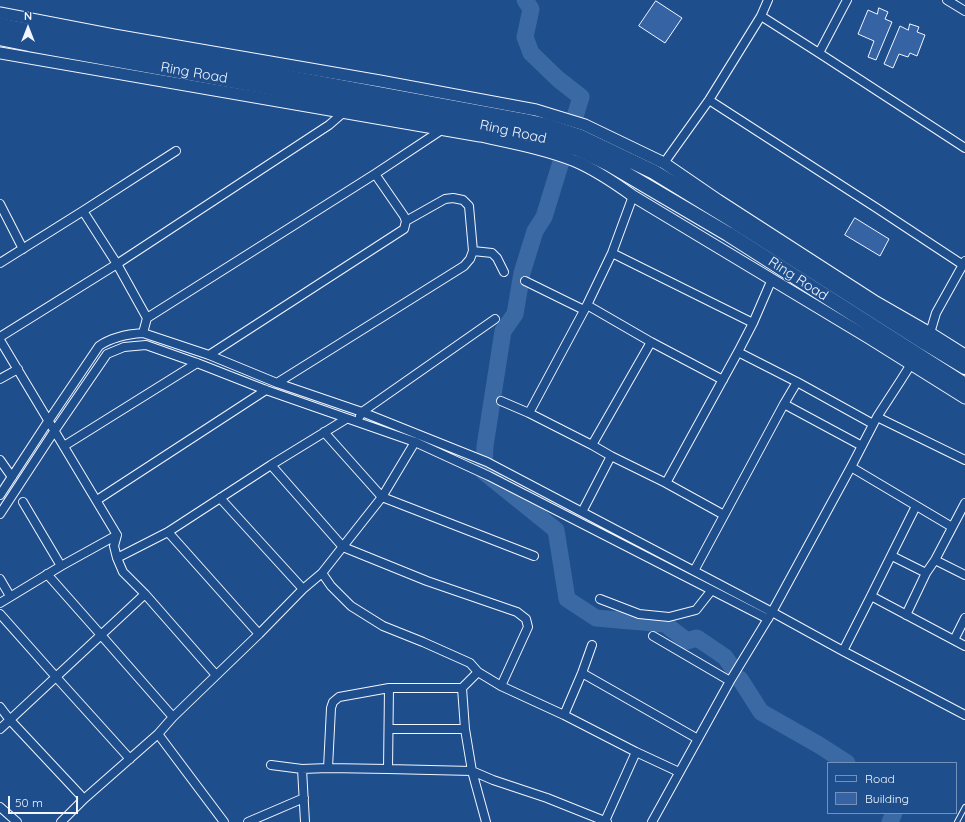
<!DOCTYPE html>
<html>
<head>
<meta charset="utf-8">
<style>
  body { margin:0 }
  #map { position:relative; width:965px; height:822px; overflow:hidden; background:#1f4e8c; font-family:Quicksand,sans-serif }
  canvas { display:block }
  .legend { position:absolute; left:827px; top:762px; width:130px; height:52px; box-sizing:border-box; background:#1f4e8c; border:1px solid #7391ba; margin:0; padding:5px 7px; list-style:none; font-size:12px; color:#f2f6ff }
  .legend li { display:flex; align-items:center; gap:8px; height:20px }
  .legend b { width:20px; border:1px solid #7391ba }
  .north { position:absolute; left:8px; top:8px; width:40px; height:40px; -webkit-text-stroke:3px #1f4e8c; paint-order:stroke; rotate:0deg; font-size:11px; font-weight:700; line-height:16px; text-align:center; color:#f2f6ff }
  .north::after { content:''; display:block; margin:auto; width:14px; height:18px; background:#f2f6ff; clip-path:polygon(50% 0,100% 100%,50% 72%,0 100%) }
  .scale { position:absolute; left:8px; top:796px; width:70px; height:18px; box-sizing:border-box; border:2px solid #f2f6ff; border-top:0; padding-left:5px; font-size:12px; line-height:14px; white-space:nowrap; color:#f2f6ff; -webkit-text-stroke:3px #1f4e8c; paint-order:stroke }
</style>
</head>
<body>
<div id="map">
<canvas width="965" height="822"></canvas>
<ul class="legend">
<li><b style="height:5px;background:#1f4e8c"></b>Road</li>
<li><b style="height:11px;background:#3563a3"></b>Building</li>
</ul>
<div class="north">N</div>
<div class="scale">50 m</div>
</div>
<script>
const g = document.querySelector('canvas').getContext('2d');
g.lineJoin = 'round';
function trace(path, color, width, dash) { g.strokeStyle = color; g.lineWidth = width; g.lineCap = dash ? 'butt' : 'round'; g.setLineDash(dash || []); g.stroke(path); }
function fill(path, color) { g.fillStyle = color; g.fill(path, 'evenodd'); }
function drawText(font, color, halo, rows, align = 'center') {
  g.font = font + ' Quicksand,sans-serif'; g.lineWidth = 3; g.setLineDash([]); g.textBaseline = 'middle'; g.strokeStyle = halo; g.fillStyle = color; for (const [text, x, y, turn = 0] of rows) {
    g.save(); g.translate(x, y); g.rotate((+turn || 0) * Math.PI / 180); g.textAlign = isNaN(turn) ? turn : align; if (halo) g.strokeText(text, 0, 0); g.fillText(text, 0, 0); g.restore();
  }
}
trace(new Path2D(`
  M525,0L531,9L525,37L531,53L558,79L581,97L544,217L535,231L522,273L515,314L503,331L485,446L484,472L556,530L567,599L596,618L665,624L687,641L697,638L725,657L732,667
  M740,679L761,712L819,745L847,763
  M890,822L894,813`), '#3b69a3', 17);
const building = new Path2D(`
  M656,1L682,18L665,43L639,26Z
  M879,8L888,12L885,19L892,22L876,60L868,57L874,41L858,34L868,10L877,14Z
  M910,24L919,27L917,32L925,35L917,56L910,53L908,57L899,54L893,68L884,64L900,26L908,30Z
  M855,218L889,239L880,256L845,235Z`);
fill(building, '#3563a3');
trace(building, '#f2f6ff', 1);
const service = new Path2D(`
  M957,822L965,807`);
const minor = new Path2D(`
  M947,0L965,11
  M761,16L819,53L965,148
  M819,53L847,0
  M709,100L788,151L875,207L963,265
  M664,163L709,100L761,16L768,0
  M0,204L23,249
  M83,211L117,264L147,318
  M473,251L492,253L497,258L504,272
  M612,253L753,323
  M0,263L83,211L176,151
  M525,281L584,310
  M587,305L651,342L723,380
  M143,333L147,318L375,174L443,129
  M0,337L117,264L329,125L344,112
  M927,337L930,333L936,313L965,261
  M0,340L117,535L114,546L117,558L123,572L145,594L216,675
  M738,352L797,382L873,424
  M209,355L404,229L406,221L404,216L375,174
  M0,379L18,369
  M277,383L464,266L470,259L473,251L469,206L463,200L453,198L445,199L406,221
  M501,401L529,413L592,445L611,456L666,483L724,515
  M784,404L862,446
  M529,413L587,305L612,253L633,196
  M360,416L362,412L495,319
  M877,417L965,460
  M324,432L382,497L534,556
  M592,445L651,342
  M64,446L197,363
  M0,460L12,477
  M271,465L343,547L427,581L517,612L526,619L528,627L501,686
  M851,467L952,527
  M666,483L738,352L753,323L772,279
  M0,495L49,420L99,346C112,337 128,334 143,333L209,355L277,383L362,412L487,462L772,612L843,651L965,715
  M220,498L303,589
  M97,500L266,390
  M23,502L61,566
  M582,512L611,456
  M0,514L55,430L107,354L124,347L146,345L197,363L266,390L415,442L489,476L768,619
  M168,532L259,634
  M892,556L926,573
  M117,558L168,532L271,465L346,419
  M935,560L965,575
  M694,571L784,404L797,382
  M322,573L331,586L351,606L383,626L423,642L470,663L478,672L501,686L564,715L636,752L679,772
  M47,574L101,635L173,717
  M0,579L10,596
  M871,596L965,646
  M600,599L639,614L669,617L696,610L711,591
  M0,603L61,566L117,535
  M0,614L56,677L130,759
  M906,615L926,573L935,560L965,503
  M653,636L730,681
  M954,640L965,618
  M843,651L871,596L916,506
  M478,672L462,688L465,729L472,771L486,822
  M582,673L698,739
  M0,707L10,720L84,799
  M564,715L582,673L592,645
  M0,729L145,594
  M389,729H465
  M158,734L224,822
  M271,765L302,769L328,768L388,769L472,771L493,780L547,798L607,822
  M328,768L331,708L333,702L339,697L389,688H462
  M302,769L305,822
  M388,769L389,688
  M0,807L17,822
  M605,821L636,752
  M61,822L84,799L158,734L173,717L259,634L303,589L322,573L382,497L415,442
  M248,822L304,798
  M652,822L730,681L772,612L851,467L877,417L901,380L913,361`);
const tertiary = new Path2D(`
  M0,13L114,35L380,81L493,102L536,110L585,125L664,163L718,200L876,302L930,333L965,355
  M0,53L480,136C512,143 545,149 575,161C596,170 615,183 633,196L869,338L965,398`);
const trunk = new Path2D(`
  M0,25L24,30L112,45L530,122L544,125L581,137L654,172L734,221L924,342L965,367
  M0,38L29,44L529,134L578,149L609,164L728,234L965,385`);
trace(service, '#f2f6ff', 6);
trace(minor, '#f2f6ff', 10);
trace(tertiary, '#f2f6ff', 13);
trace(trunk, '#f2f6ff', 16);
trace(service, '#1f4e8c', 4);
trace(minor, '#1f4e8c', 8);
trace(tertiary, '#1f4e8c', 11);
trace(trunk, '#1f4e8c', 14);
drawText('14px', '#f2f6ff', '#1f4e8c', [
  ["Ring Road",194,73,10],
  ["Ring Road",513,132,12],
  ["Ring Road",798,279,33]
]);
</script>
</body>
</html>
